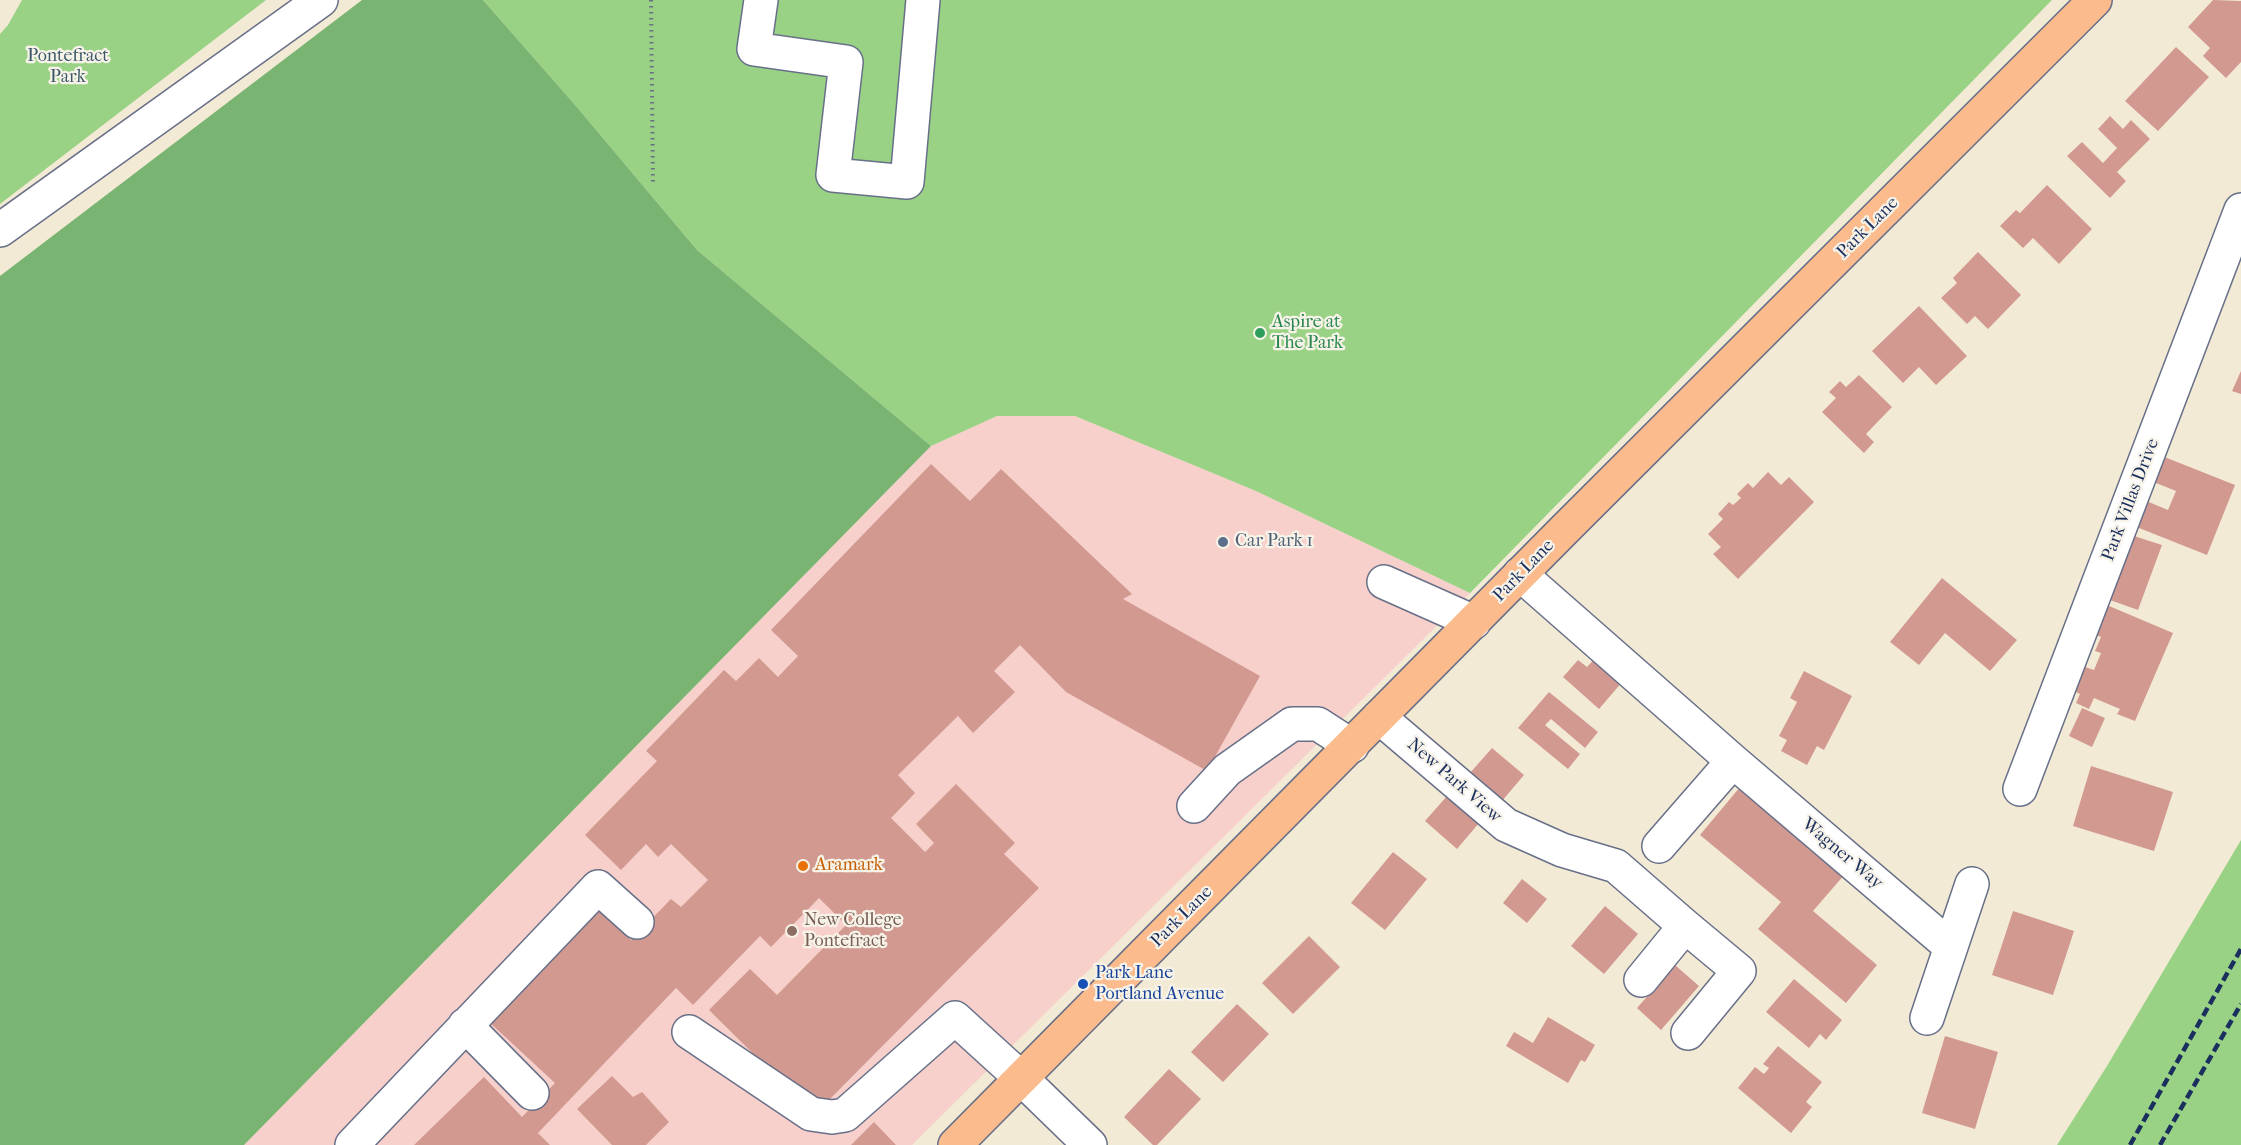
<!DOCTYPE html>
<html>
<head>
<meta charset="utf-8">
<style>
  body { margin:0 }
  canvas { display:block; background:#f3ead5 }
</style>
</head>
<body>
<canvas width="2241" height="1145"></canvas>
<script>
const g = document.querySelector('canvas').getContext('2d');
g.lineJoin = 'round';
function fill(path, color) { g.fillStyle = color; g.fill(path, 'evenodd'); }
function trace(path, color, width, dash) { g.strokeStyle = color; g.lineWidth = width; g.lineCap = dash ? 'butt' : 'round'; g.setLineDash(dash || []); g.stroke(path); }
function drawText(font, color, halo, rows, align = 'center') {
  g.font = font + ' "IM FELL French Canon",serif'; g.lineWidth = 4.5; g.setLineDash([]); g.textBaseline = 'middle'; g.strokeStyle = halo; g.fillStyle = color; for (const [text, x, y, turn = 0] of rows) {
    g.save(); g.translate(x, y); g.rotate((+turn || 0) * Math.PI / 180); g.textAlign = isNaN(turn) ? turn : align; if (halo) g.strokeText(text, 0, 0); g.fillText(text, 0, 0); g.restore();
  }
}
fill(new Path2D(`
  M997,416H1075L1256,491L1470,593L912,1145H244L931,446Z`), '#f7d0cb');
fill(new Path2D(`
  M22,0H266L0,204V34L8,25Z
  M483,0H2052L1470,593L1256,491L1075,416H997L931,446L697,250L576,106Z
  M2241,840V1145H2057L2107,1066Z`), '#99d285');
fill(new Path2D(`
  M362,0H483L576,106L697,250L931,446L244,1145H0V276Z`), '#7ab472');
fill(new Path2D(`
  M2213,0L2241,1V62L2226,78L2203,56L2210,48L2188,27Z
  M2176,47L2209,77L2158,131L2125,101Z
  M2110,116L2123,129L2131,120L2150,139L2117,172L2126,181L2110,198L2067,156L2082,142L2103,163L2117,148L2098,129Z
  M2047,185L2092,229L2059,264L2033,238L2023,248L2000,226L2016,210L2020,213Z
  M1978,252L2021,295L1988,329L1975,316L1967,324L1941,298L1957,283L1953,278Z
  M1919,306L1967,356L1936,385L1919,367L1903,383L1872,351Z
  M2241,371V394L2232,391Z
  M1859,375L1892,407L1866,434L1874,442L1864,453L1822,412L1836,398L1829,392L1840,381L1846,387Z
  M2162,456L2235,485L2207,555L2134,526L2144,500L2168,510L2176,491L2151,481Z
  M931,464L970,501L1001,469L1132,594L1123,599L1260,676L1207,771L1066,692L1020,645L994,671L1015,692L973,733L958,716L898,775L915,793L891,818L925,852L934,843L916,824L956,784L1015,843L1004,854L1039,888L824,1105L812,1093L803,1103L709,1010L750,969L777,995L846,925L819,898L771,947L760,936L693,1005L676,988L538,1133L550,1145H414L484,1077L522,1117L555,1083L488,1021L598,908L631,940L671,899L681,907L708,880L671,844L658,857L646,844L621,870L585,835L657,761L646,751L724,670L736,681L759,658L778,677L798,656L771,630Z
  M1768,472L1781,485L1789,477L1814,502L1738,579L1713,554L1721,547L1708,534L1723,519L1718,514L1729,502L1733,505L1741,498L1737,494L1748,483L1753,488Z
  M2134,536L2162,545L2138,610L2110,600Z
  M1942,578L2017,640L1990,671L1945,633L1919,665L1890,642Z
  M2102,603L2173,633L2135,721L2117,714L2120,709L2094,698L2089,709L2076,703L2080,694L2074,691L2085,667L2094,670L2101,653L2095,651L2101,637L2090,632Z
  M1599,654L1623,681L1599,709L1563,677L1578,660L1587,667Z
  M1804,671L1852,696L1824,750L1817,746L1807,765L1781,751L1787,740L1779,736L1797,702L1790,698Z
  M1549,692L1598,732L1585,748L1551,719L1545,725L1580,754L1568,769L1518,728Z
  M2082,708L2105,718L2092,747L2069,736Z
  M1492,748L1524,775L1502,801L1470,773Z
  M2091,766L2173,792L2154,851L2073,826Z
  M1740,787L1845,874L1813,911L1877,965L1846,1003L1758,929L1781,902L1700,835Z
  M1447,796L1479,823L1457,849L1425,821Z
  M1393,852L1427,879L1385,930L1351,903Z
  M1522,879L1547,899L1527,923L1503,903Z
  M1605,906L1638,934L1604,974L1571,946Z
  M2013,911L2074,931L2053,995L1992,975Z
  M1309,936L1340,967L1293,1014L1262,983Z
  M1675,965L1699,986L1661,1030L1637,1008Z
  M1794,979L1842,1020L1826,1040L1820,1034L1809,1048L1766,1012Z
  M1237,1004L1269,1034L1223,1082L1191,1052Z
  M1548,1017L1595,1045L1585,1062L1581,1060L1568,1083L1506,1046L1514,1032L1533,1043Z
  M1945,1036L1998,1052L1975,1129L1922,1113Z
  M1778,1046L1822,1082L1806,1102L1812,1107L1791,1133L1738,1088L1755,1067L1764,1074L1769,1068L1763,1064Z
  M1169,1069L1201,1099L1157,1145H1153L1124,1117Z
  M612,1076L633,1097L642,1092L669,1122L646,1145H612L577,1109Z
  M874,1122L896,1145H851Z`), '#d29991');
const minor = new Path2D(`
  M761,0L754,49L846,62L833,175L907,182L923,0
  M0,230L321,0
  M1520,574L1733,761L1951,947
  M1384,582L1474,622
  M1379,717L1506,825L1562,850L1616,866L1685,926L1641,980
  M2020,789L2241,210
  M1194,806L1227,770L1292,724H1318L1352,746
  M1659,846L1733,761
  M1685,926L1739,971L1688,1033
  M1927,1018L1972,884
  M465,1025L532,1093
  M689,1032L811,1114L832,1117L845,1115L955,1018L1022,1079L1090,1145
  M352,1145L598,887L637,922`);
const major = new Path2D(`
  M955,1145L1563,531L2095,0`);
trace(minor, '#677088', 36);
trace(major, '#677088', 36);
trace(new Path2D(`
  M651,0L653,185`), '#677088', 4, [1.5, 4.5]);
trace(minor, '#fff', 33);
trace(major, '#fbbb8c', 33);
trace(new Path2D(`
  M2130,1145L2241,949
  M2160,1145L2241,1004`), '#1b2f5e', 4.5, [9, 4.5]);
for (const [x, y, r, color] of [
  [1260,333,6,"#2e9e5b"],
  [1223,542,6,"#5c6f8a"],
  [803,866,6,"#e8710a"],
  [792,931,6,"#8d6e63"],
  [1083,984,6,"#1a4fb4"]
]) { const dot = new Path2D(); dot.arc(x, y, r, 0, 2 * Math.PI); g.fillStyle = color; g.fill(dot); trace(dot, '#f7f3e8', 2); }
drawText('18px', '#3a5868', '#f7f3e8', [
  ["Pontefract",68,57],
  ["Park",68,78]
]);
drawText('18px', '#1b2f5e', '#f7f3e8', [
  ["Park Lane",1868,228,-45],
  ["Park Villas Drive",2131,500,-69],
  ["Park Lane",1524,571,-46],
  ["New Park View",1454,781,41],
  ["Wagner Way",1842,854,40],
  ["Park Lane",1182,917,-45]
]);
drawText('18px', '#27864d', '#f7f3e8', [
  ["Aspire at",1272,323],
  ["The Park",1272,344]
], 'left');
drawText('18px', '#4e5e75', '#f7f3e8', [
  ["Car Park 1",1235,542]
], 'left');
drawText('18px', '#c56008', '#f7f3e8', [
  ["Aramark",815,866]
], 'left');
drawText('18px', '#785e54', '#f7f3e8', [
  ["New College",804,921],
  ["Pontefract",804,942]
], 'left');
drawText('18px', '#164399', '#f7f3e8', [
  ["Park Lane",1095,974],
  ["Portland Avenue",1095,995]
], 'left');
</script>
</body>
</html>
